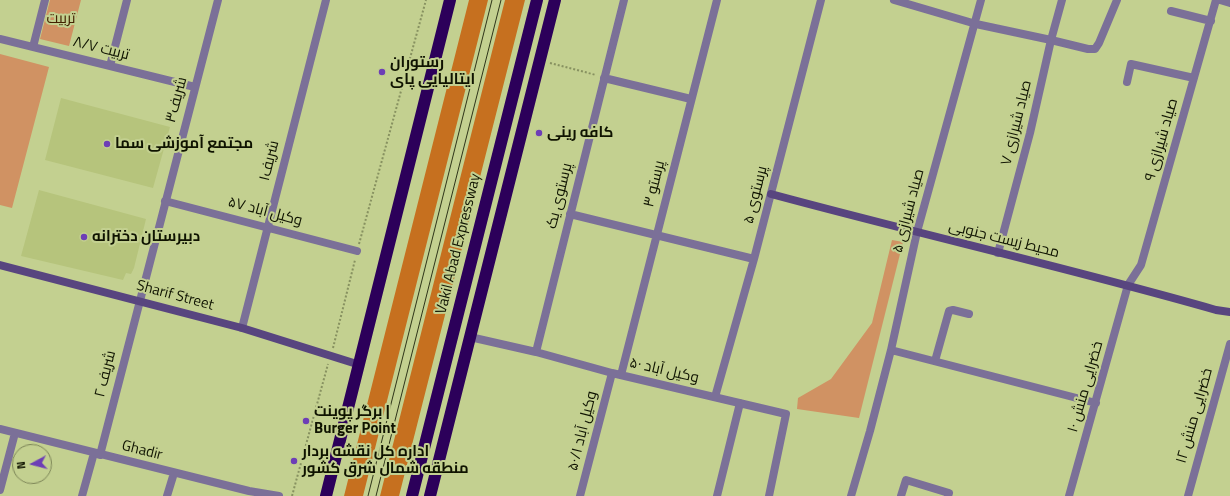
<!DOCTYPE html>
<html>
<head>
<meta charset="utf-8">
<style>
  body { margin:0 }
  #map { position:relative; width:1230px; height:496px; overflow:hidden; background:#c3d090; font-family:"Titillium Web",sans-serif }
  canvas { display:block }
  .north { position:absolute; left:12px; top:444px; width:40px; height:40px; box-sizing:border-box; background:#c3d090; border:1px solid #7b8456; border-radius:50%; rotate:263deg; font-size:11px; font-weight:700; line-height:16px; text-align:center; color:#0f1300 }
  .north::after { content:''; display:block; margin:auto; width:14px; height:18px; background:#6d3eb6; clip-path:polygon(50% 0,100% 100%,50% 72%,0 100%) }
</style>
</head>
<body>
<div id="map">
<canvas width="1230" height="496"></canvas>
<div class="north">N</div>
</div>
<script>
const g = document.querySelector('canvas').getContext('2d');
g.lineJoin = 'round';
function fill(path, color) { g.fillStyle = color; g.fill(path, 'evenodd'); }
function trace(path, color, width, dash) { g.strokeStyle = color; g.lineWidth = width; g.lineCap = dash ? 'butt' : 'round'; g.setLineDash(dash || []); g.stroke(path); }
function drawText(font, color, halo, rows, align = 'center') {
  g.font = font + ' "Titillium Web",Cairo,sans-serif'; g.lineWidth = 4; g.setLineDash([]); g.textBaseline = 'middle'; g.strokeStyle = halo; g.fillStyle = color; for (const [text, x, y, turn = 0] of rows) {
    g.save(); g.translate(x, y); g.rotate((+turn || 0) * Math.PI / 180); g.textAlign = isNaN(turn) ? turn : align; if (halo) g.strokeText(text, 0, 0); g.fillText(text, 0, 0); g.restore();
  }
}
fill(new Path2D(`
  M61,98L170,127L153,188L45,160Z
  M39,190L146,219L134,268L131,274L126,273L123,280L21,256Z`), '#b6c47c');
fill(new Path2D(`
  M50,0H81L69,46L40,39Z
  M0,54L49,67L12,208L0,205Z
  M892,240L903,242L859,418L797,409L798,398L831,379L872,323Z`), '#d09263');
fill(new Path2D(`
  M469,0H488L363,496H344Z
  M505,0H525L399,496H380Z`), '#c6701f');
trace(new Path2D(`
  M550,63L596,75
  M359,244L426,0
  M333,348L355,260
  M292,496L328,364`), '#879160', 2, [2, 2]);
trace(new Path2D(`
  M894,0L976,24L1051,40L1088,49H1095L1099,43L1117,0
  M1220,0L1230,3
  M1171,11L1211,21
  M0,39L195,87
  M33,47L45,0
  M110,66L127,0
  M604,78L691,99
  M1127,82L1131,64L1194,78
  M165,201L357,251
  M570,214L754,259
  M998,253L1030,133L1051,40L1062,0
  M242,328L326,0
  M470,337L536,352L612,373L786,414L769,496
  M891,350L1096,403
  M536,352L624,0
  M935,361L949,311L953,310L969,314
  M621,375L717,0
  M715,397L754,259L821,0
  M0,429L249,491L279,496
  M100,455L218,0
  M0,490L15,433
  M82,496L94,453
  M167,496L174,473
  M580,496L612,373
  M717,496L740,403
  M851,496L870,431L891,350L917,232L981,0
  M901,496L906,480L949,493L948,496
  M1069,496L1128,285L1141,265L1216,0
  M1188,496L1230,344`), '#7b7098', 8);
trace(new Path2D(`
  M771,194C919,234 1069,268 1216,310L1230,312
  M0,265L242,328L360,365`), '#58457f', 8);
trace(new Path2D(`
  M326,496L450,0
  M412,496L537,0
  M430,496L555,0`), '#2c005a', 12);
trace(new Path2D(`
  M368,496L492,0
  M376,496L501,0`), '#2e3419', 1);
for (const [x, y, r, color] of [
  [382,72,4,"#6d3eb6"],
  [539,133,4,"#6d3eb6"],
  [107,144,4,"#6d3eb6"],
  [84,237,4,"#6d3eb6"],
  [306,421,4,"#6d3eb6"],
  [294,461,4,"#6d3eb6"]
]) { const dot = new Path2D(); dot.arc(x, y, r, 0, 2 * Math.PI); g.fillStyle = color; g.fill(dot); trace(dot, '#c3d090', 1.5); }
drawText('15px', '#432101', '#c3d090', [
  ["تربیت",61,19]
]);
drawText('15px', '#0f1300', '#c3d090', [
  ["تربیت ۸/۷",101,49,14],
  ["شریف٣",177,100,-75],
  ["صیاد شیرازی ۷",1017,123,-76],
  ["صیاد شیرازی ۹",1162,140,-74],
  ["شریف١",270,161,-76],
  ["پرستو ۳",655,184,-76],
  ["پرستوی ۵",756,195,-76],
  ["پرستوی یک",560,196,-76],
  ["صیاد شیرازی ۵",909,211,-75],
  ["۵۷ وکیل آباد",265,212,15],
  ["محیط زیست جنوبی",1004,240,14],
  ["Vakil Abad Expressway",459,244,-76],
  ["Sharif Street",175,296,15],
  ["۵۰ وکیل آباد",664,371,13],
  ["شریف ۲",106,374,-76],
  ["خضرایی منش ۱۰",1086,387,-74],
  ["خضرایی منش ۱۲",1195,416,-74],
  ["وکیل آباد ۵۰/۱",583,431,-76],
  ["Ghadir",142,451,14]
]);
drawText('bold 15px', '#0f1300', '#c3d090', [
  ["رستوران",390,63],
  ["ایتالیایی پای",390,80],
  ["کافه رینی",547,133],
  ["مجتمع آموزشی سما",115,144],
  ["دبیرستان دخترانه",92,237],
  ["برگر پوینت |",314,412],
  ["Burger Point",314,429],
  ["اداره کل نقشه بردار",302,452],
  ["منطقه شمال شرق کشور",302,469]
], 'left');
</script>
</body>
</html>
